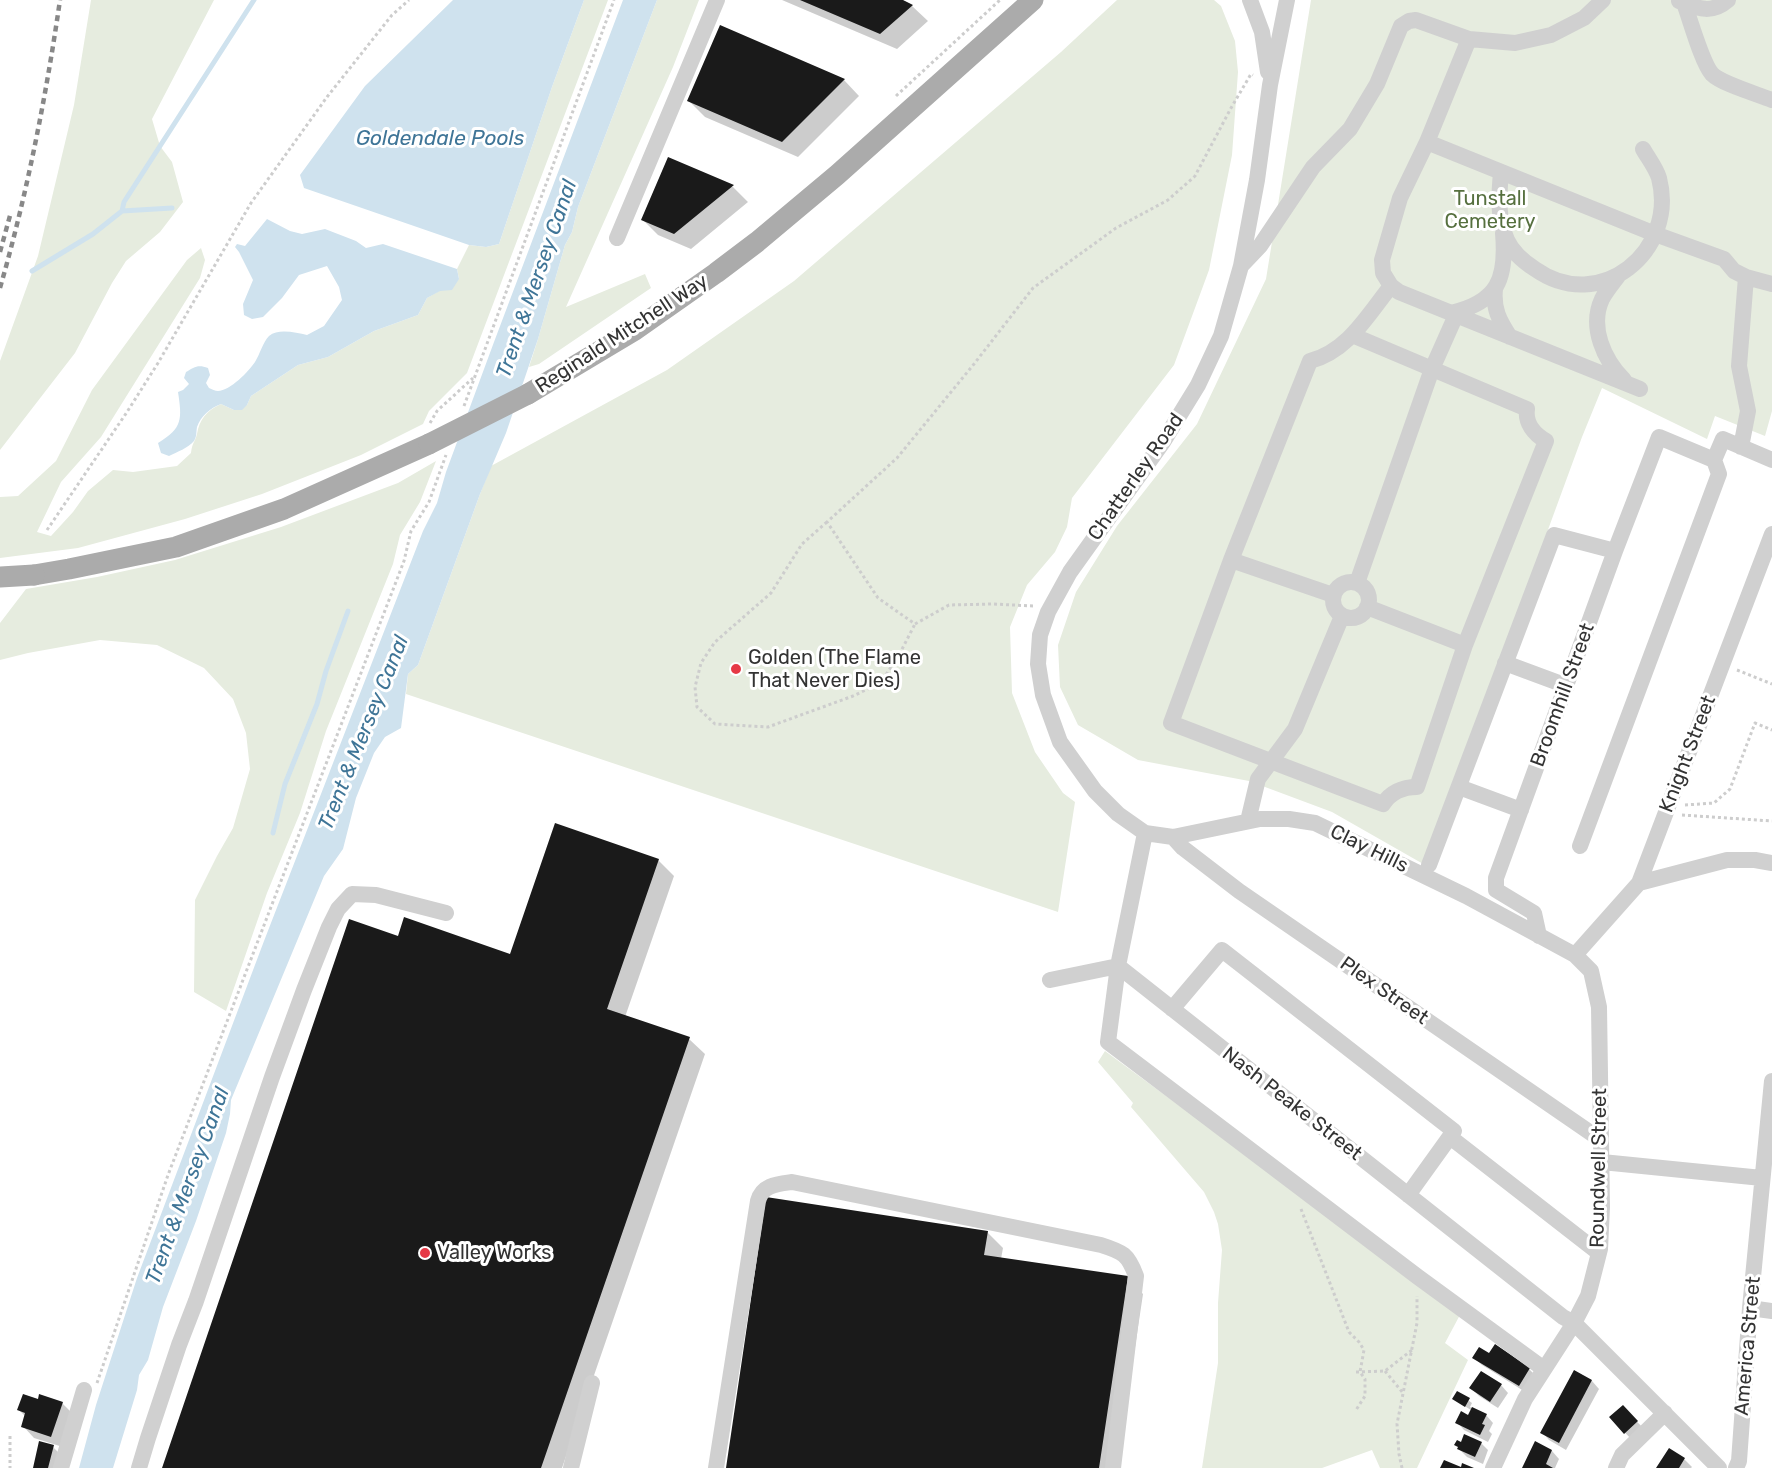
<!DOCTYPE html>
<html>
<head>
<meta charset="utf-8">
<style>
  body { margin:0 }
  canvas { display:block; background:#fff }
</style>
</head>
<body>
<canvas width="1772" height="1468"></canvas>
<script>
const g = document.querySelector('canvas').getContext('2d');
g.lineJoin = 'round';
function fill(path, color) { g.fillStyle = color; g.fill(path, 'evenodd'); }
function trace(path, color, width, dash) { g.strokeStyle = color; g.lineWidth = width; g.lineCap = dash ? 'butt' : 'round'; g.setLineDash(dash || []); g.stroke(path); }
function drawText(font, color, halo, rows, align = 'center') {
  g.font = font + ' Rubik,sans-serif'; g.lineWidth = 6; g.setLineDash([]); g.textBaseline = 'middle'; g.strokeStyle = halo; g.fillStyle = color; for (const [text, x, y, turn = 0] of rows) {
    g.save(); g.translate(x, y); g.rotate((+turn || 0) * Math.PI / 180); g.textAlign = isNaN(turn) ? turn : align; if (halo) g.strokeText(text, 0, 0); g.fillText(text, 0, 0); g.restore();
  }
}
fill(new Path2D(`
  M91,0H214L152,119L160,146L172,162L183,202L160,232L126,261L112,283L75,353L0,450V361L38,256L74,105Z
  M584,0H608L467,373L429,411L423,424L361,455L262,494L185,519L78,548L0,558V497L18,496L56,461L92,390L187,260L201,248L205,260L200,278L101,437L61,482L37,532L51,536L73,512L88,491L113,470L133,472L177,466L191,453C192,443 195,442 197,434C199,420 207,410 221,404L234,410L247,405L251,396L298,365L328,357L374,331L418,315L427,298L459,279L457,269L469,245L486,247L499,244L552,87Z
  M657,0H699L673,67L566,307L645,274L651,288L539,364L529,367L538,339L565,245L572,232L578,207Z
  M1117,0H1214L1221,6L1235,41L1238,72L1232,155L1209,270L1174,365L1072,498L1067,527L1055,552L1027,585L1010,627L1012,693L1035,752L1063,793L1075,802L1058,912L406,694L408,674L418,665L480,494L491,466L667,370L794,281L1061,52Z
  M1311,0H1772V411L1765,436L1715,416L1707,439L1602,388L1582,437L1425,865L1332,812L1249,781L1138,760L1078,725L1060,687L1058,645L1076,592L1117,526L1197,424L1266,279Z
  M436,461L420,502L400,535L393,564L326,731L300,813L267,893L226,1011L194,992L195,900L217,856L233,828L250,769L246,733L233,699L204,668L157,645L100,640L28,653L0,660V623L26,589L97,577L175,560L281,527L398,483Z
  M1105,1051L1461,1313L1445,1343L1468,1360L1417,1468H1380L1372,1450L1322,1468H1202L1218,1363V1303L1222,1250L1218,1224L1214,1212L1204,1192L1131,1107L1133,1103L1098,1062Z`), '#e6ecdf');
fill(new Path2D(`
  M453,0H584L552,87L499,244L486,247L469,245L304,188L300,175L365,86Z
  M623,0H657L578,207L572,232L565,245L538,339L506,433L480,494L418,665L408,674L401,728L385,737L374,753L356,798L343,849L324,876L231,1100L230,1114L226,1133L196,1221L163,1307L148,1360L139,1375L137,1390L113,1468H79L96,1405L137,1278L264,941L423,531L437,503L446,472L494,342Z
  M267,219L290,231L302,234L325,229L356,241L366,248L383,244L457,269L459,279L452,290L440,291L427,298L418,315L374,331L328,357L298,365L251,396L247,405L242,410H234L221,404C210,408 201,416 197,427C196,433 197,436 194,441C188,448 177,452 169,456L161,453L158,443C183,428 182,419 178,392L183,390L189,384L184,378L186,372C194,367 198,364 208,368L210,375L206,383L209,388C212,389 215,391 218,391C230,391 249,371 255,362C260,354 263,342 269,336C279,328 296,333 307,335L324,326L342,300L339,287L327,266L299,275L282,298L263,317L252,319L244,315L243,304L253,280L239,252L235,247L237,244L245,246Z`), '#cfe2ee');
fill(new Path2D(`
  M782,0H899L912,6L928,21L897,49Z
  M844,80L859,96L798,157L705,117L689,101Z
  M668,159L733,187L748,202L691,249L658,235L642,219Z
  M658,860L674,876L625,1017L689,1039L705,1054L562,1468H164L399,938L511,956Z
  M987,1232L1003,1248L1001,1259L1127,1278L1143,1294L1117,1468H727Z
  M1474,1358L1529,1369L1537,1377L1527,1393L1482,1365Z
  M1575,1372L1592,1381L1599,1389L1566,1450L1549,1440L1542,1432Z
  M1501,1385L1508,1393L1498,1408L1479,1396L1471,1388Z
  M1458,1393L1472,1403L1470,1407L1486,1415L1493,1423L1489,1431L1492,1434L1488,1442L1464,1430L1457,1422L1468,1417L1471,1410L1458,1402Z
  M39,1401L62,1403L74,1415L63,1447L34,1438L23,1426L26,1417L19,1410Z
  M1623,1407L1644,1429L1632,1440L1611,1418Z
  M1481,1443L1488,1450L1483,1464L1467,1457L1459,1449Z
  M1535,1443L1552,1451L1559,1459L1555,1468H1524Z
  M50,1444L60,1454L57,1468H34Z
  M1684,1459L1692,1467L1691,1468H1658Z`), '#0003');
trace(new Path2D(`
  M122,211L172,208
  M32,271L93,234L122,211L124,202L254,0
  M273,833L285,784L317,704L326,671L348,611`), '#cfe2ee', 5);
fill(new Path2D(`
  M800,0H903L913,5L880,34Z
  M720,25L845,79L782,142L687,101Z
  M668,157L734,185L674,234L641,220Z
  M555,823L659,859L607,1009L690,1037L541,1468H162L349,919L398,936L404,917L510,954Z
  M766,1197L988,1231L984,1255L1128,1276L1099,1468H726Z
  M1495,1344L1530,1368L1519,1386L1472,1358L1479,1347L1489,1353Z
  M1574,1370L1592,1380L1559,1443L1540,1433Z
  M1481,1371L1502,1384L1490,1402L1469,1388Z
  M1457,1391L1470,1398L1465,1407L1452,1399Z
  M23,1394L38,1399L39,1394L63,1402L51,1437L21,1427L25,1413L17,1410Z
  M1623,1405L1638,1421L1624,1434L1609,1417Z
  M1472,1407L1487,1414L1482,1424L1485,1425L1480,1435L1455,1423L1461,1411L1468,1415Z
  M1464,1434L1482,1442L1475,1457L1457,1449L1458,1447L1454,1445L1457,1440L1461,1442Z
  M39,1441L54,1445L48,1468H33Z
  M1535,1441L1552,1450L1546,1464L1553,1468H1522Z
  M1669,1448L1685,1458L1679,1468H1656Z
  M1444,1460L1461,1467L1462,1463L1474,1468H1440Z`), '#1a1a1a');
trace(new Path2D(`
  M896,96L1000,0
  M464,406L614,0
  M430,423L437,411L473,378
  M827,522L802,544L771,593L715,642L701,663L695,687L697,707L715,724L768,727L853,696L872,687L885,676L899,655L915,624
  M47,530L127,412L158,363L251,203L327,97L392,15L409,0
  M1033,606L993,604L949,605L915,624L878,598L827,522L897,458L974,364L1033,288L1116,228L1168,200L1195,176L1231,108L1251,74L1253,75
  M1737,670L1772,684
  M1685,805L1714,803L1730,789L1755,723L1772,730
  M1682,815L1772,821
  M1301,1209L1349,1332L1359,1342L1364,1350L1360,1372L1365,1379V1396L1356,1410
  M1385,1371L1403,1393
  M1356,1372L1385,1371L1412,1350
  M97,1383L168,1175L404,561L411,531L429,502L446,455
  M10,1436V1468
  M1402,1468L1399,1454L1397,1424L1417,1323V1296`), '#cdcdcd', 3, [3, 3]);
trace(new Path2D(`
  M1250,0L1262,32L1268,72
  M1287,0L1270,85L1257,180L1241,266L1221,336L1198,385L1163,442L1070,572L1048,612L1040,635L1038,664L1043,695L1060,742L1095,791L1118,814L1145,833L1173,837L1260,819H1289L1315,823L1466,896L1575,955L1591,971L1599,1007L1602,1207L1600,1249L1588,1296L1574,1323L1525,1399L1493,1468
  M1679,1C1697,8 1711,15 1728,0
  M1684,3C1690,19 1702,63 1712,74C1722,84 1757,94 1772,100
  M1427,142L1469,39
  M1501,172C1499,195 1497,217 1507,240C1512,251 1524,262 1535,269C1600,315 1678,251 1659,178C1656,168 1648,158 1643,149
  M617,238L717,0
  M1241,266L1260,246L1313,167L1350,129L1377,84L1401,26L1409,21L1416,20L1469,39L1515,43L1551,35L1584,18L1603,0
  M1618,276C1613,283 1606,291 1602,299C1589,327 1604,360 1624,380
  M1495,289C1493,309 1499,320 1510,337
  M1451,313C1498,302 1507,279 1503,233
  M1352,335L1527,409C1525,423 1534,434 1546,441L1465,645L1417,787C1403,787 1391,792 1383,804L1171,723L1231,560L1310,361C1348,351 1367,316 1391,286
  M1640,389L1399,292L1391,286L1383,273L1382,260L1400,198L1427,142L1655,234L1724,259L1734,271L1746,277L1772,284
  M1741,447L1748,411L1739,366L1746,277
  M1231,560L1333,595
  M1333 600a18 18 0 1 1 36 0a18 18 0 1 1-36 0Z
  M1357,583L1432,369L1456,315
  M1367,607L1465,645
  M1505,663L1567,686
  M1459,787L1521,810
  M1248,821L1258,779L1295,729L1342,616
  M1145,833L1118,966L1108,1042L1418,1277L1544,1369
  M1173,837L1183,848L1239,891L1601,1140
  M1580,846L1719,474L1714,460
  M1429,865L1554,535L1615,551
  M1639,883L1727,860H1755L1772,863
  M1539,936L1534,913L1496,890V878L1615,551L1659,437L1714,460L1723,439L1772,460
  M1575,955L1639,883L1772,534
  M1118,966L1563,1317L1574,1323L1719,1468
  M1050,980L1118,966
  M1172,1009L1222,950L1454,1131L1408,1195
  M1450,1137L1599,1253
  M1602,1162L1762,1178
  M1750,1308L1772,1311
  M61,1468L84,1390
  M139,1468L148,1438L179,1345L196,1301L272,1077L304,990L329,927L338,909L352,894L376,895L446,913
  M571,1468L592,1383
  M716,1468L758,1201C762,1185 777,1184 792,1182L1101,1245C1123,1252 1128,1254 1136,1276L1113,1468
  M1616,1468L1622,1455L1665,1413
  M1736,1468L1739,1461L1750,1308L1772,1081`), '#d0d0d0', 16);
trace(new Path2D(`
  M528,394L635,330L716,273L757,242L837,175L1033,0
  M34,575L69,569L176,547L284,509L429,444`), '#ababab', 21);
trace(new Path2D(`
  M0,252L11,212
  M0,288C27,194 46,97 60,0`), '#888', 4.5, [6, 4.5]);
trace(new Path2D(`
  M429,444L528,394
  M0,577L34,575`), '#ababab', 21);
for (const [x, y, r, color] of [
  [736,669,6,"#e63946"],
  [425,1253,6,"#e63946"]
]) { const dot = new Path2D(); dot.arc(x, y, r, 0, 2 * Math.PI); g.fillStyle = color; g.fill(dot); trace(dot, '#fff', 2); }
drawText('20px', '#56703f', '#fff', [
  ["Tunstall",1490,199],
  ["Cemetery",1490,222]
]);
drawText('20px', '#333', '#fff', [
  ["Reginald Mitchell Way",622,334,-33],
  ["Chatterley Road",1136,477,-55],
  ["Broomhill Street",1563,695,-70],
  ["Knight Street",1688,754,-69],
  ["Clay Hills",1369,849,26],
  ["Plex Street",1384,991,35],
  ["Nash Peake Street",1292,1104,38],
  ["Roundwell Street",1599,1168,-89],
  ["America Street",1748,1346,-85]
]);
drawText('20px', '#333', '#fff', [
  ["Golden (The Flame",748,658],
  ["That Never Dies)",748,681],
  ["Valley Works",437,1253]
], 'left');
drawText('italic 21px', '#3f7597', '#fff', [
  ["Goldendale Pools",440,139],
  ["Trent & Mersey Canal",537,279,-71],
  ["Trent & Mersey Canal",364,733,-68],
  ["Trent & Mersey Canal",188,1186,-70]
]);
</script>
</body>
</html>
